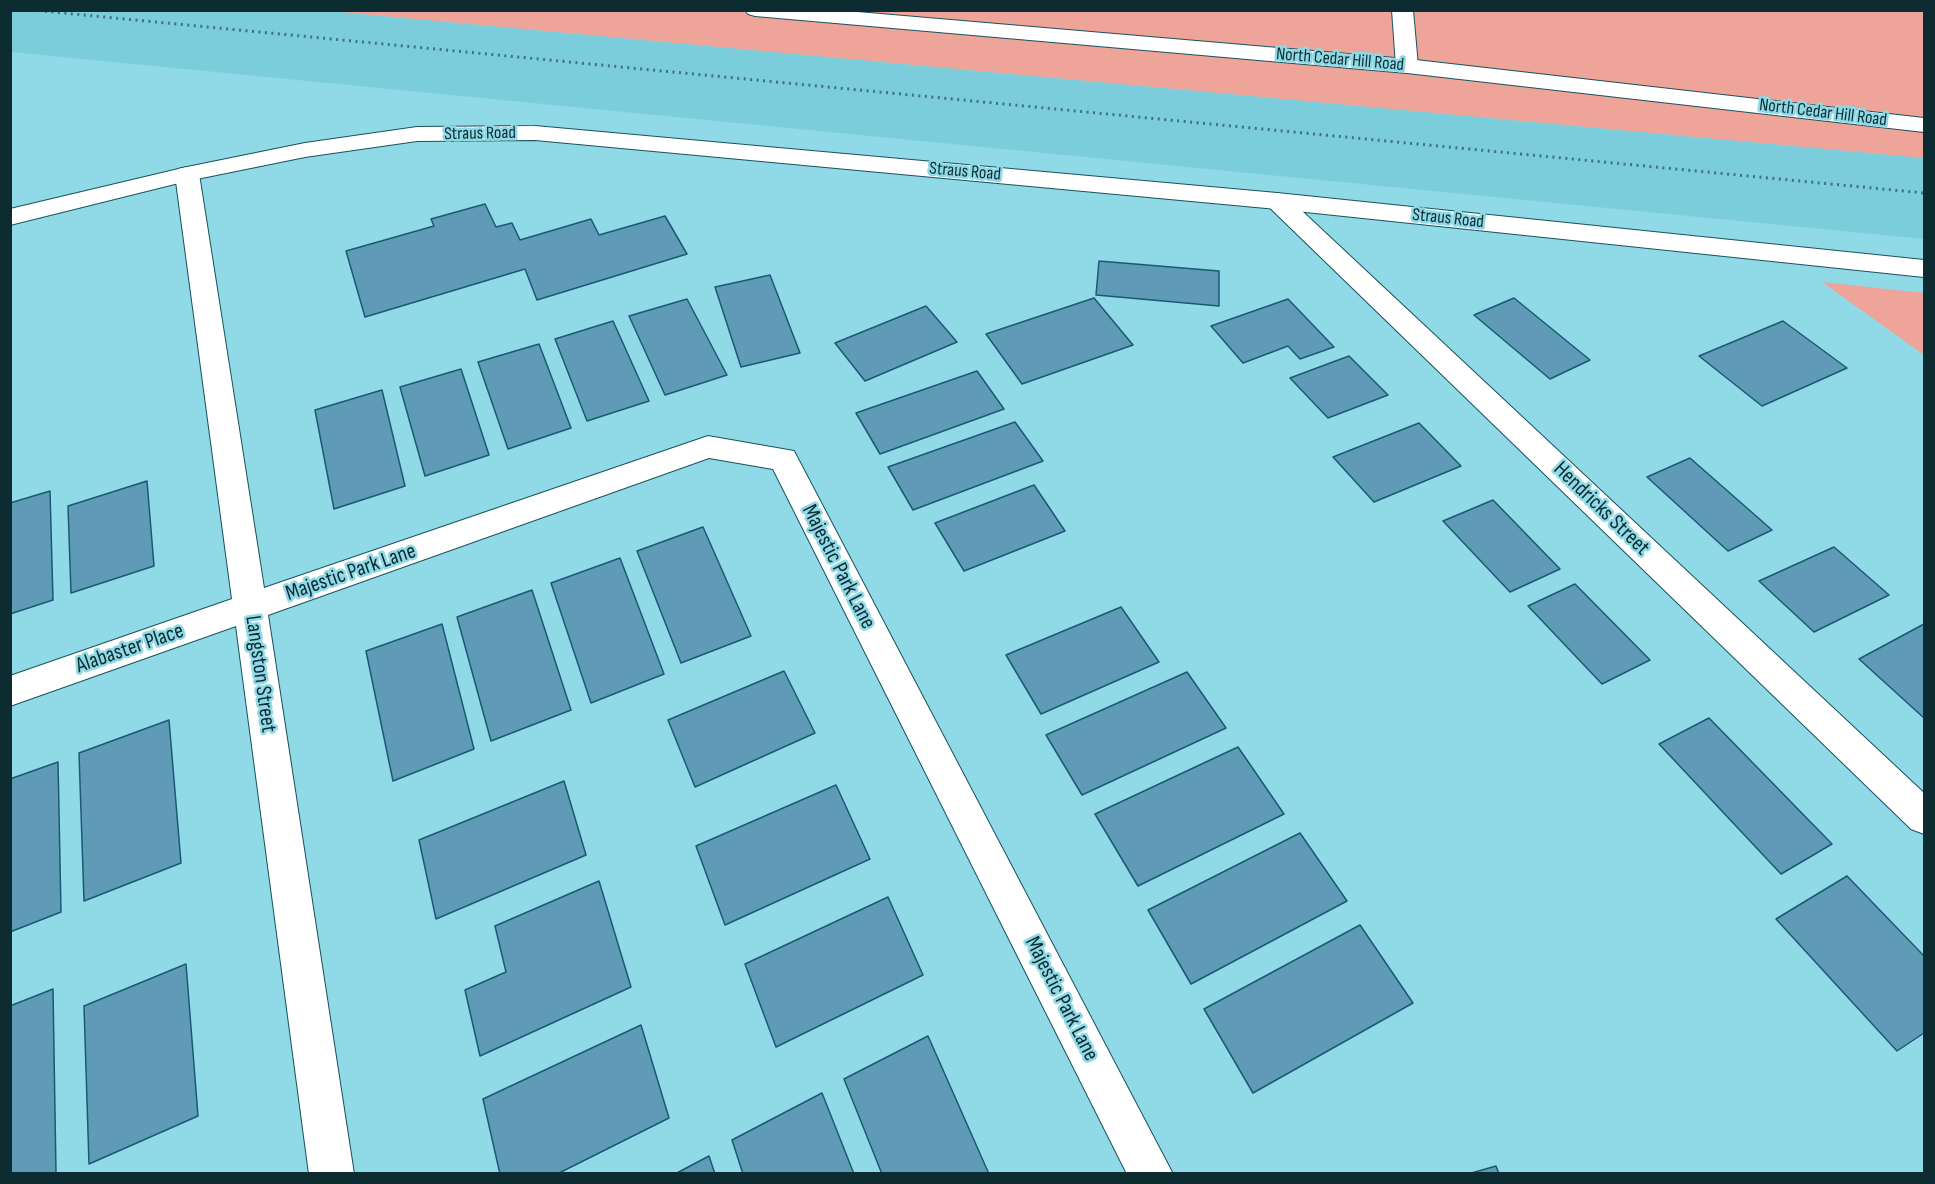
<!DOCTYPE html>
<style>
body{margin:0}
#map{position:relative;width:1935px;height:1184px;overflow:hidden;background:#90d9e6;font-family:"Sofia Sans Condensed",sans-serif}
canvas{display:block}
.frame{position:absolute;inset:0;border:12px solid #0d2c31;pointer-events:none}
</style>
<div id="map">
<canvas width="1935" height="1184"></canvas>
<div class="frame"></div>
</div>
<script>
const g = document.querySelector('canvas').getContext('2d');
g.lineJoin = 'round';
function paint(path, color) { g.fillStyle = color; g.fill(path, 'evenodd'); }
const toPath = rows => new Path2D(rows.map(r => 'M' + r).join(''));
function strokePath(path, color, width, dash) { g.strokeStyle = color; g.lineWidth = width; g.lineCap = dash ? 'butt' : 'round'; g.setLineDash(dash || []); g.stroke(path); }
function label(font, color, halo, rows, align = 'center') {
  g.font = font + ' "Sofia Sans Condensed",sans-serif'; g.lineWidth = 5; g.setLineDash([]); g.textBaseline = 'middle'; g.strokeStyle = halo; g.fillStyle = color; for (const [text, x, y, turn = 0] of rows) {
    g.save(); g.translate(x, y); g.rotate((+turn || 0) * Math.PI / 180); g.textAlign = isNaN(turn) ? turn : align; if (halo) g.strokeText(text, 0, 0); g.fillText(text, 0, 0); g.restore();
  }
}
paint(toPath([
 [10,11,329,11,1924,158,1924,239,11,52]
]), '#7bcddc');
paint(toPath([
 [329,11,1924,11,1924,158,1566,125],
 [1822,282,1924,293,1924,355]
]), '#eea498');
const building = toPath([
 [485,204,496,227,512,223,520,240,591,219,599,235,665,216,687,254,537,300,525,269,365,317,346,251,434,226,431,219,485,204],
 [1099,261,1219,271,1219,306,1096,295,1099,261],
 [770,275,800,353,741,367,715,287,770,275],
 [1094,298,1133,345,1022,384,986,334,1094,298],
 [1514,298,1590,360,1550,379,1474,315,1514,298],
 [687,299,727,375,665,395,629,316,687,299],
 [1288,299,1334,347,1300,359,1288,346,1243,363,1211,326,1288,299],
 [926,306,957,342,865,381,835,343,926,306],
 [613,321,649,401,587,421,555,339,613,321],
 [1783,321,1847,368,1762,406,1699,356,1783,321],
 [539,344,571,428,508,449,478,362,539,344],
 [1349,356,1388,395,1328,418,1290,378,1349,356],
 [461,369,489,455,425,476,400,387,461,369],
 [977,371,1004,409,880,454,856,413,977,371],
 [382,390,405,486,334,509,315,410,382,390],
 [1015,422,1043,461,913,510,888,467,1015,422],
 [1419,423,1461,466,1374,502,1333,457,1419,423],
 [1690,458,1772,530,1728,551,1647,477,1690,458],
 [147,481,154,566,71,593,68,506,147,481],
 [1034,485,1065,531,964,571,935,523,1034,485],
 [50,491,53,600,10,614,10,503,50,491],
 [1493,500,1560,569,1510,592,1443,521,1493,500],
 [703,527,751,636,681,663,637,551,703,527],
 [1834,547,1889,595,1814,632,1759,581,1834,547],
 [620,558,664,674,591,703,551,583,620,558],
 [1575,584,1650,660,1602,684,1528,606,1575,584],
 [532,590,571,710,491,741,457,617,532,590],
 [1121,607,1159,662,1041,714,1006,655,1121,607],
 [442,624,474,749,393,781,366,651,442,624],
 [1924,624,1924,718,1859,659,1924,624],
 [784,671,815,733,695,787,668,720,784,671],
 [1187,672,1226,728,1082,795,1046,735,1187,672],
 [1709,718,1832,844,1781,874,1659,744,1709,718],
 [169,720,181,863,84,901,79,753,169,720],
 [1238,747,1284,814,1138,886,1095,814,1238,747],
 [58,762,61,912,10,932,10,779,58,762],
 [564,781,586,855,436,919,419,840,564,781],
 [836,785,870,859,725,925,696,846,836,785],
 [1300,833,1347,901,1191,984,1148,910,1300,833],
 [1847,876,1924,956,1924,1033,1897,1051,1776,919,1847,876],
 [599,881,631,987,480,1056,465,990,506,972,495,926,599,881],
 [888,897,923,975,776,1047,745,964,888,897],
 [1360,925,1413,1003,1253,1093,1204,1009,1360,925],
 [186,964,198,1116,89,1164,84,1006,186,964],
 [53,989,56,1174,10,1174,10,1006,53,989],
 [641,1025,669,1118,557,1174,500,1174,483,1099,641,1025],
 [928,1036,989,1174,882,1174,844,1079,928,1036],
 [822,1093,854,1174,743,1174,732,1140,822,1093],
 [709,1156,715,1174,675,1174,709,1156],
 [1496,1166,1499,1174,1468,1174,1496,1166]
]);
paint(building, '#5f9bb7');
strokePath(building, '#1a5973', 1.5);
const street = toPath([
 [1392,10,1413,10,1418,66,1415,71,1407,73,1399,71,1396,66,1392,10],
 [187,167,196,169,199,174,264,588,708,436,794,451,1173,1174,1127,1174,773,469,709,458,268,615,354,1174,309,1174,236,626,10,706,10,676,232,599,175,174,178,169,187,167],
 [1277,193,1286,196,1924,793,1924,834,1911,829,1268,206,1265,201,1268,196,1277,193]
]);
const secondary = toPath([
 [745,10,834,10,1407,59,1924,118,1924,132,1407,73,755,16,748,14,745,10],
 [535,126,1277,193,1924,260,1924,277,1277,209,535,140,417,141,305,157,187,181,10,225,10,209,187,167,305,143,417,127,535,126]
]);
strokePath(street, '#19535c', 2);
strokePath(secondary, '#19535c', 2);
paint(street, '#fff');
paint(secondary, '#fff');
strokePath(toPath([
 [32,10,1924,193]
]), '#417179', 3, [2, 4.5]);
label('18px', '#0d2c31', '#90d9e6', [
 ["North Cedar Hill Road",1340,60,5],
 ["North Cedar Hill Road",1823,113,7],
 ["Straus Road",480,134,-1],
 ["Straus Road",965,172,5],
 ["Straus Road",1448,219,6]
]);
label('22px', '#0d2c31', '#90d9e6', [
 ["Hendricks Street",1601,509,44],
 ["Majestic Park Lane",838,567,63],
 ["Majestic Park Lane",351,573,-19],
 ["Alabaster Place",130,649,-19],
 ["Langston Street",260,674,82],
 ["Majestic Park Lane",1061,999,63]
]);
</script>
